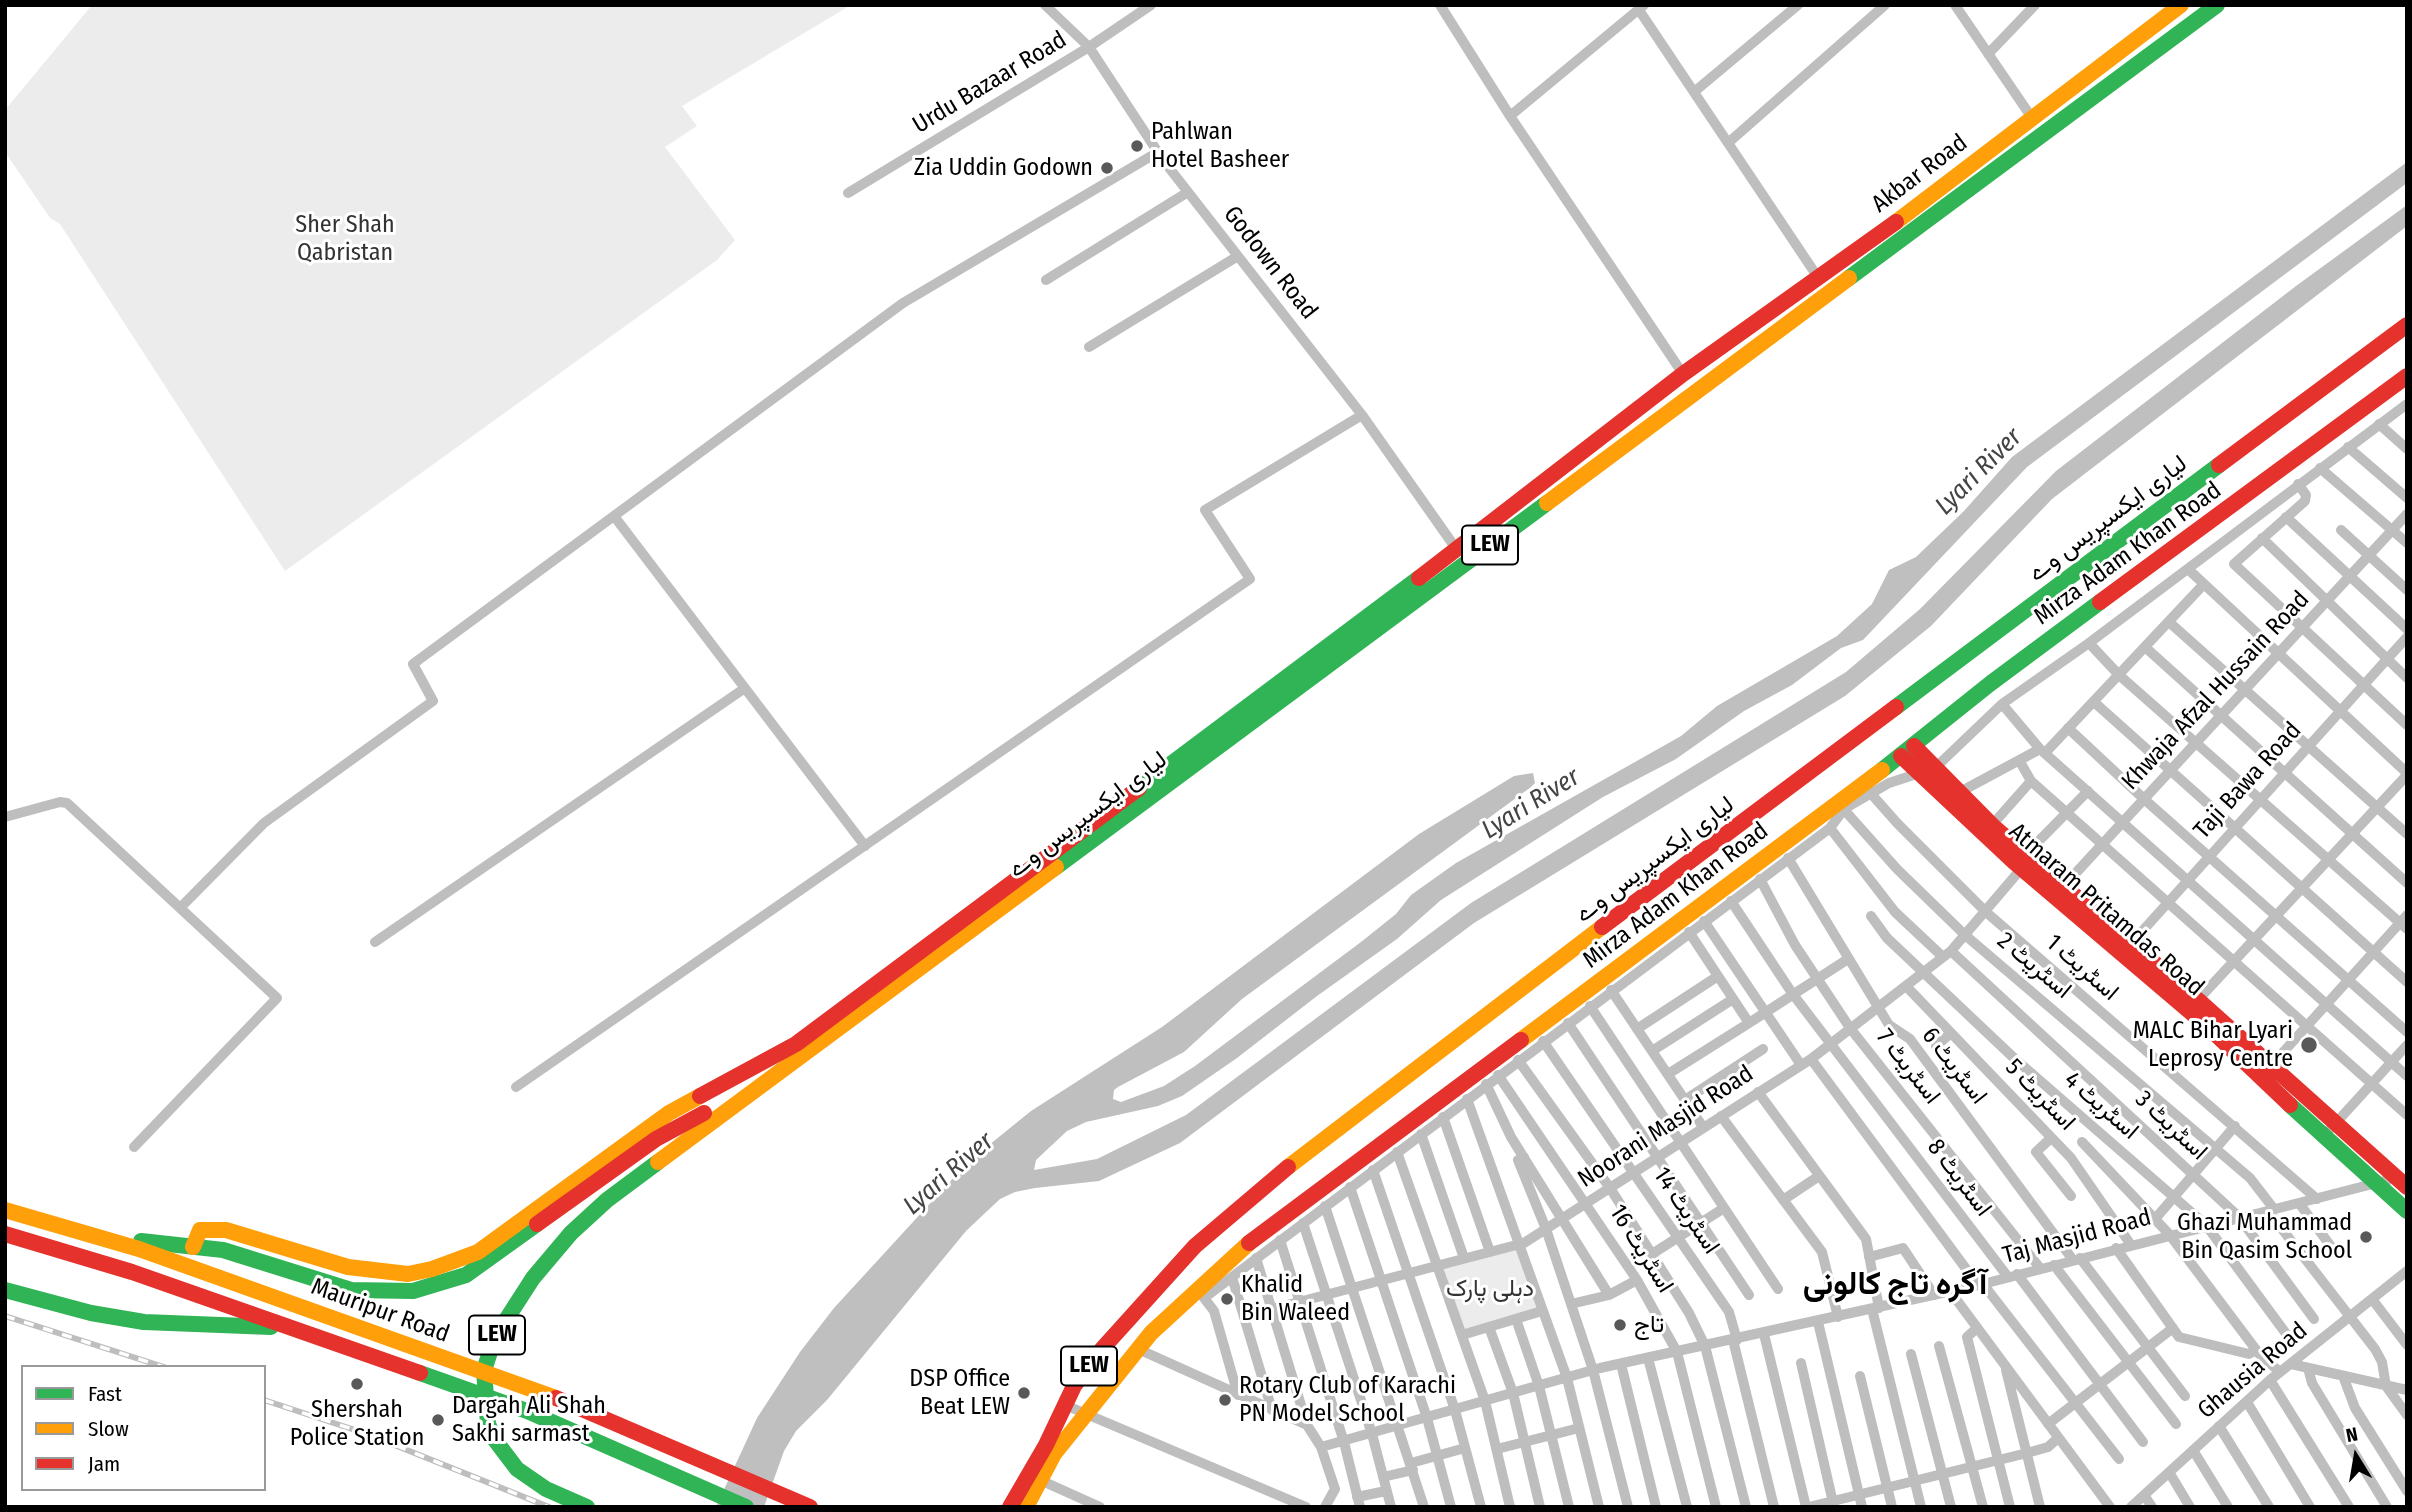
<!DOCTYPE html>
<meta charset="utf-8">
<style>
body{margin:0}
#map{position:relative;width:2412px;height:1512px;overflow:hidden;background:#fff;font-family:"Fira Sans Condensed",sans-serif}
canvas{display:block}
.frame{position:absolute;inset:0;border:7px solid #000;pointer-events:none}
.legend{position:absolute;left:21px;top:1365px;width:245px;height:126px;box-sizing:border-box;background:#fff;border:2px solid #999;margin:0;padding:9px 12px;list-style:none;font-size:21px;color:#000}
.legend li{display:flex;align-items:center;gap:14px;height:35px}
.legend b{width:35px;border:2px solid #999}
.north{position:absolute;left:2321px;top:1421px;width:70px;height:70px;-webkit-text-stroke:5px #fff;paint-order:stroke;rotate:349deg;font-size:19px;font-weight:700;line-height:28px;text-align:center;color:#000}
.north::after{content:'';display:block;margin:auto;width:24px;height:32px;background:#000;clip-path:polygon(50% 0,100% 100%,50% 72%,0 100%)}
</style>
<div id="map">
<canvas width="2412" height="1512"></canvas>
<div class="frame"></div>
<ul class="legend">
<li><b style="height:9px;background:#30b455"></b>Fast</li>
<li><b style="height:9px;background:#ff9f0a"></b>Slow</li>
<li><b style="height:9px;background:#e5322d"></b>Jam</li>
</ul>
<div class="north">N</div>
</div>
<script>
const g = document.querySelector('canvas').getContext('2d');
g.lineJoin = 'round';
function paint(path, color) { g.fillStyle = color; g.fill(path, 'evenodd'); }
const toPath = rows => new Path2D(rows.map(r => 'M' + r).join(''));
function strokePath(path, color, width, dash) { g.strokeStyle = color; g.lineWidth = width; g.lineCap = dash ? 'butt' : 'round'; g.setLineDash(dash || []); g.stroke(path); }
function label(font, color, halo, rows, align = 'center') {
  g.font = font + ' "Fira Sans Condensed",Vazirmatn,sans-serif'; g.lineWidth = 6; g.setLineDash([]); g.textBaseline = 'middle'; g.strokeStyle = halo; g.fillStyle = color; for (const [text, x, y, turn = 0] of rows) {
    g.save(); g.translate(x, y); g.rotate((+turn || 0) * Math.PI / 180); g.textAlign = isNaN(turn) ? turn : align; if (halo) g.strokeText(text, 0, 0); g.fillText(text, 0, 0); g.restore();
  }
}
paint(toPath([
 [92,5,851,5,682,106,697,126,665,147,735,240,717,260,285,571,60,224,50,218,5,152,5,110],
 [1517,1245,1541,1312,1462,1335,1437,1265]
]), '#ececec');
paint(toPath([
 [2407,162,2407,183,2027,467,1863,640,1841,648,1792,685,1744,711,1676,759,1603,797,1441,900,1397,939,1317,996,1237,1058,1182,1096,1158,1106,1086,1122,1067,1131,1036,1160,1034,1170,1097,1159,1186,1115,1471,903,1846,672,1920,609,2056,471,2296,286,2407,205,2407,226,2052,499,1931,626,1845,696,1474,923,1180,1143,1099,1181,1035,1188,1015,1192,1000,1199,966,1231,827,1400,796,1431,784,1451,764,1507,716,1507,757,1418,800,1352,834,1308,968,1162,1031,1111,1162,1027,1419,834,1514,776,1533,773,1535,783,1531,787,1242,999,1184,1052,1118,1087,1114,1090,1113,1099,1121,1102,1164,1086,1195,1066,1361,942,1396,914,1411,895,1456,863,1681,736,1717,706,1837,636,1872,604,1889,570,1916,557,1964,511,2012,457]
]), '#bfbfbf');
strokePath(toPath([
 [1045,5,1089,47,1163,160,1362,415,1457,550],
 [1440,5,1510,116,1683,374],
 [1955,5,2032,118],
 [1639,10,1817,276],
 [1988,54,2035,5],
 [1694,92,1798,5],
 [1510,116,1644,5],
 [1728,143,1885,5],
 [848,193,1089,47,1151,5],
 [1046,280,1188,192],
 [1089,347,1238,256],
 [2379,424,2407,449],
 [2348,447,2407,498],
 [2320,468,2407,543],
 [2298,484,2306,495,2305,501,2234,564,2407,725],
 [614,516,865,846],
 [2286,517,2407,629],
 [2341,530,2407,590],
 [2262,538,2407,678],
 [2189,570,2407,773],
 [2169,622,2407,834],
 [2089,643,2119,675,2407,929],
 [2145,647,2407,883],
 [2094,702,2407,982],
 [2002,704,2040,749,2407,1076],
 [2068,728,2144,799,2407,1032],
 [2045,753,2203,585],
 [2019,760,2031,781,2407,1115],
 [1867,789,1897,823,1986,912,2317,1199],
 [1958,793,2040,749],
 [1839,804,1897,869,1965,935,2250,1178,2274,1209],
 [5,817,60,802,67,803,277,998,134,1147],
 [1992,825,2031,781],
 [1830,828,1895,912,1943,957],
 [2026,854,2088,791],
 [1788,858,1889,1025,1910,1039,2073,1260],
 [1760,879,1795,945,1850,1028,2040,1268],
 [2061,889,2407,514],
 [1731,901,1792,993,2008,1277],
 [180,908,264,823,433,701,413,664,903,303,1158,152],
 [1871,916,1887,938,2015,1059,2206,1225,2290,1339],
 [1704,921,1801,1065],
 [375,942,745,688],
 [2128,947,2407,637],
 [1951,951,2239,1217,2314,1319],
 [1906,986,2071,1158,2131,1245],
 [1611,990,1703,1127],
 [2195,1003,2407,775],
 [1590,1006,1778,1289],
 [1568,1023,1749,1295],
 [1749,1023,1848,959],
 [1637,1029,1718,976],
 [1543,1041,1729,1312,1737,1340],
 [1936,1046,1951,1033],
 [1652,1051,1733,999],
 [1811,1059,1978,1285],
 [1518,1060,1610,1188,1689,1313,1705,1346,1746,1507],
 [2268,1069,2407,915],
 [1668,1074,1749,1023,1689,932],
 [1498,1075,1637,1280,1677,1352,1716,1507],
 [1486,1084,1511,1137,1609,1295],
 [516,1087,1250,579,1205,510,1362,415],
 [1758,1092,1866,1239,1879,1308],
 [1467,1099,1567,1378,1599,1507],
 [1685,1100,1763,1049],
 [1721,1116,1822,1252,1838,1317],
 [1443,1117,1490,1252],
 [1421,1134,1464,1258],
 [2323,1137,2407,1045],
 [2051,1138,2036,1152,2071,1196],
 [2082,1142,2169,1234,2260,1355,2280,1372],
 [1397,1152,1485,1401,1510,1507],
 [1524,1157,1518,1160,1546,1229,1593,1370,1628,1507],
 [1373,1170,1455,1410,1481,1507],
 [1350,1187,1427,1418,1451,1507],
 [1783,1200,1819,1176],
 [2299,1203,2335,1252],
 [1325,1206,1424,1507],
 [2268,1211,2375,1349,2382,1362,2386,1386,2407,1415],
 [2155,1219,2235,1126],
 [1303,1223,1372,1434,1391,1507],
 [1280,1240,1344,1442,1360,1507],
 [2116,1248,2179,1337,2249,1354,2256,1350],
 [1652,1254,1724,1208],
 [1869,1257,1903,1248,1934,1295],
 [1256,1258,1307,1425],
 [2080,1258,2185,1396],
 [2054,1265,2176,1424],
 [2017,1274,2143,1442],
 [1232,1277,1272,1410],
 [1983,1284,2119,1459],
 [1950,1291,2110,1507],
 [1201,1294,1214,1311,1238,1395],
 [1204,1298,1830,828,1844,809,1889,783,1935,768,2002,704,2089,643,2407,404],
 [2372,1299,2407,1345],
 [1571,1304,1609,1295,1637,1280],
 [1272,1309,1524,1243,1811,1059,1951,951,2021,869],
 [1872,1309,1921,1507],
 [1516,1319,1539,1386,1569,1507],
 [1818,1322,1862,1507],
 [1489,1327,1513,1393,1540,1507],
 [1977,1328,1967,1337,2010,1507],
 [1764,1334,1806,1507],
 [1462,1335,1542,1311],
 [1733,1340,1774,1507],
 [1939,1346,1983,1507],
 [1138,1349,1307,1425,1321,1447,1335,1489,1325,1507],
 [1911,1354,1951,1507],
 [1648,1358,1687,1507],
 [1801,1363,1834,1507],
 [1621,1364,1656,1507],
 [2291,1364,2407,1390],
 [2308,1368,2312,1383,2387,1507],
 [2006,1370,2040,1507],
 [1860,1376,1892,1507],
 [2343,1376,2355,1408,2407,1491],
 [2270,1380,2349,1507],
 [2247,1402,2310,1507],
 [1065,1405,1306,1507],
 [2048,1424,2173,1328],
 [2219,1426,2269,1507],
 [1321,1447,1600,1368,1983,1284,2396,1178],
 [1497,1449,1579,1428],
 [2193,1450,2228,1507],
 [1411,1463,1465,1448],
 [2169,1472,2190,1507],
 [1383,1477,1413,1470],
 [1040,1480,1100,1507],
 [2144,1495,2152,1507],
 [1357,1497,1386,1491],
 [1809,1507,2027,1453,2048,1447,2058,1438],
 [2131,1507,2270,1380,2407,1271]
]), '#bebebe', 10);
strokePath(toPath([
 [1849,278,2217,5],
 [1896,707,2219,465],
 [1882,770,1991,683,2100,602],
 [1139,788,1419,578],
 [1056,867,1547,503],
 [2290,1105,2407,1211],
 [141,1241,223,1250,351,1290,413,1291,466,1275,537,1224],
 [5,1290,91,1313,144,1322,271,1327],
 [420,1373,527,1411,746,1507],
 [587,1507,546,1489,517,1469,495,1440,488,1424,484,1370,495,1337,533,1278,571,1233,607,1200,658,1162]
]), '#30b455', 16);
strokePath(toPath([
 [1896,222,2181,5],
 [1547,503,1849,278],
 [1521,1040,1882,770],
 [658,1162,1056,867],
 [1288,1167,1602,927],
 [5,1210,139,1249,556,1398],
 [193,1247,200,1230,226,1230,348,1267,408,1274,432,1269,478,1252,669,1113,700,1096],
 [1026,1507,1054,1454,1151,1333,1249,1243]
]), '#ff9f0a', 16);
strokePath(toPath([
 [2219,465,2407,325],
 [1419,578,1683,374,1896,222],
 [2100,602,2407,376],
 [1914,746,1994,827,2198,1000,2407,1187],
 [1901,756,2014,862,2208,1027,2290,1105],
 [1602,927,1896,707],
 [700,1096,796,1044,1139,788],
 [537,1224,656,1139,704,1113],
 [5,1234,132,1272,420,1373],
 [1249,1243,1521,1040],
 [556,1398,810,1507],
 [1010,1507,1046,1445,1074,1386,1102,1349,1195,1246,1288,1167]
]), '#e5322d', 16);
const rail = toPath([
 [5,1316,164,1367],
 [264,1400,367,1434,549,1507]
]);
strokePath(rail, '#bebebe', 6);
strokePath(rail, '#fff', 3.5, [10]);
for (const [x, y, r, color] of [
 [1137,146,7,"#595959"],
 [1107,168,7,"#595959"],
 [2309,1045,9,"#595959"],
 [2366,1237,7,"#595959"],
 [1227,1299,7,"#595959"],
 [1620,1325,7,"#595959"],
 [357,1384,7,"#595959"],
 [1024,1393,7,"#595959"],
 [1225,1400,7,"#595959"],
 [438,1420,7,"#595959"]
]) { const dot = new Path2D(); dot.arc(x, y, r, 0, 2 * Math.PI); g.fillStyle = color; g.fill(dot); strokePath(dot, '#fff', 2.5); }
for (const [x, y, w] of [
 [1490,545,56],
 [497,1335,56],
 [1089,1366,56]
]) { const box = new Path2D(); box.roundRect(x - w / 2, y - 19.5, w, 39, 5); g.fillStyle = '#fff'; g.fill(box); strokePath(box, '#000', 2); }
label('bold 23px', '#000', null, [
 ["LEW",1490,545],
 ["LEW",497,1335],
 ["LEW",1089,1366]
]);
label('24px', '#000', '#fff', [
 ["Urdu Bazaar Road",990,83,-31],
 ["Akbar Road",1920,174,-37],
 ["Godown Road",1270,263,52],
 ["لیاری ایکسپریس وے",2108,519,-37],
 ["Mirza Adam Khan Road",2128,554,-36],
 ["Khwaja Afzal Hussain Road",2216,691,-47],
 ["Taji Bawa Road",2248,781,-48],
 ["لیاری ایکسپریس وے",1088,815,-37],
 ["لیاری ایکسپریس وے",1655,860,-37],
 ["Mirza Adam Khan Road",1676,896,-37],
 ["Atmaram Pritamdas Road",2106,910,41],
 ["اسٹریٹ 2",2034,966,40],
 ["اسٹریٹ 1",2082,968,41],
 ["اسٹریٹ 6",1954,1066,52],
 ["اسٹریٹ 7",1908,1067,52],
 ["اسٹریٹ 5",2040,1095,46],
 ["اسٹریٹ 4",2101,1106,41],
 ["اسٹریٹ 3",2171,1126,43],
 ["Noorani Masjid Road",1666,1127,-33],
 ["اسٹریٹ 8",1959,1178,53],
 ["اسٹریٹ 14",1686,1211,56],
 ["Taj Masjid Road",2077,1237,-15],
 ["اسٹریٹ 16",1641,1249,58],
 ["Mauripur Road",380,1311,20],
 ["Ghausia Road",2253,1371,-40]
]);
label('24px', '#000', '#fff', [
 ["Pahlwan",1151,132],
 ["Hotel Basheer",1151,160],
 ["Zia Uddin Godown",1093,168,"right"],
 ["MALC Bihar Lyari",2293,1031,"right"],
 ["Leprosy Centre",2293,1059,"right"],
 ["Ghazi Muhammad",2352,1223,"right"],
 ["Bin Qasim School",2352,1251,"right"],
 ["Khalid",1241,1285],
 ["Bin Waleed",1241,1313],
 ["تاج",1634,1325],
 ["DSP Office",1010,1379,"right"],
 ["Beat LEW",1010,1407,"right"],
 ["Rotary Club of Karachi",1239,1386],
 ["PN Model School",1239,1414],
 ["Dargah Ali Shah",452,1406],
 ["Sakhi sarmast",452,1434],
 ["Shershah",357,1410,"center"],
 ["Police Station",357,1438,"center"]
], 'left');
label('24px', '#333', '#fff', [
 ["Sher Shah",345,225],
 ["Qabristan",345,253],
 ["دہلی پارک",1490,1289]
]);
label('italic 26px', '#444', '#fff', [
 ["Lyari River",1979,472,-45],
 ["Lyari River",1531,804,-32],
 ["Lyari River",949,1174,-41]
]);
label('bold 32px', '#000', '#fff', [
 ["آگرہ تاج کالونی",1895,1285]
]);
</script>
